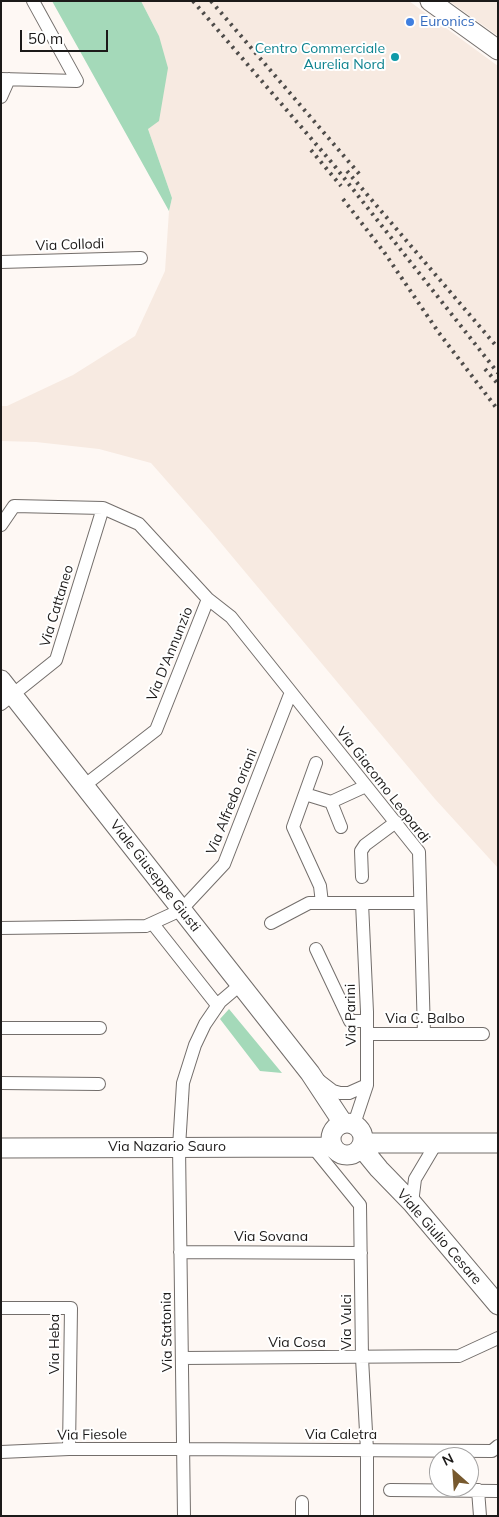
<!DOCTYPE html>
<style>
body{margin:0}
#map{position:relative;width:499px;height:1517px;overflow:hidden;background:#fef8f4;font-family:Mulish,sans-serif}
canvas{display:block}
.frame{position:absolute;inset:0;border:2px solid #1c1a19;pointer-events:none}
.north{position:absolute;left:429px;top:1447px;width:50px;height:50px;box-sizing:border-box;background:#fff;border:1px solid #a4a3a3;border-radius:50%;rotate:334deg;font-size:14px;font-weight:700;line-height:20px;text-align:center;color:#1c1a19}
.north::after{content:'';display:block;margin:auto;width:18px;height:22px;background:#77592e;clip-path:polygon(50% 0,100% 100%,50% 72%,0 100%)}
.scale{position:absolute;left:20px;top:30px;width:88px;height:22px;box-sizing:border-box;border:2px solid #1c1a19;border-top:0;padding-left:6px;font-size:15px;line-height:18px;white-space:nowrap;color:#1c1a19;-webkit-text-stroke:4px #fff;paint-order:stroke}
</style>
<div id="map">
<canvas width="499" height="1517"></canvas>
<div class="frame"></div>
<div class="north">N</div>
<div class="scale">50 m</div>
</div>
<script>
const g = document.querySelector('canvas').getContext('2d');
g.lineJoin = 'round';
function paint(path, color) { g.fillStyle = color; g.fill(path, 'evenodd'); }
const toPath = rows => new Path2D(rows.map(r => 'M' + r).join(''));
function strokePath(path, color, width, dash) { g.strokeStyle = color; g.lineWidth = width; g.lineCap = dash ? 'butt' : 'round'; g.setLineDash(dash || []); g.stroke(path); }
function label(font, color, halo, rows, align = 'center') {
  g.font = font + ' Mulish,sans-serif'; g.lineWidth = 4; g.setLineDash([]); g.textBaseline = 'middle'; g.strokeStyle = halo; g.fillStyle = color; for (const [text, x, y, turn = 0] of rows) {
    g.save(); g.translate(x, y); g.rotate((+turn || 0) * Math.PI / 180); g.textAlign = isNaN(turn) ? turn : align; if (halo) g.strokeText(text, 0, 0); g.fillText(text, 0, 0); g.restore();
  }
}
paint(toPath([
 [141,1,409,1,498,66,498,868,435,799,210,530,151,463,99,449,36,442,1,441,1,406,7,406,73,375,135,336,165,271,169,211,172,198,148,129,159,36],
 [449,1,498,1,498,36]
]), '#f7eae1');
paint(toPath([
 [52,1,141,1,159,36,168,68,159,121,148,129,172,198,169,211],
 [229,1009,282,1073,260,1071,220,1019]
]), '#a4d9b9');
const street = toPath([
 [1,79,77,81,33,1],
 [1,97,9,79],
 [1,262,141,258],
 [1,525,14,506,103,508,139,524,208,599,156,730,85,785],
 [208,599,231,617,419,852,424,1034],
 [1,704,56,660,103,508],
 [316,763,293,827,320,886,322,903],
 [305,794,331,802],
 [341,827,331,802,366,786],
 [362,877,361,851,365,845,396,822],
 [271,923,309,903,420,903],
 [153,924,217,1005],
 [1,928,146,926,181,910,224,864,291,692],
 [316,949,350,1021,367,1021],
 [1,1028,100,1028],
 [367,1034,483,1034],
 [320,1081,333,1091,340,1093,349,1093,367,1085],
 [1,1083,99,1084],
 [354,1124,367,1085,367,1012,362,903],
 [312,1146,360,1205,362,1358,367,1450,367,1516],
 [412,1203,415,1179,437,1142],
 [180,1252,361,1253],
 [1,1308,71,1308,69,1449],
 [182,1358,459,1356,498,1338],
 [1,1452,69,1449,183,1449,492,1451,498,1446],
 [390,1490,498,1491],
 [478,1490,480,1516],
 [302,1502,302,1516],
 [184,1516,179,1147,183,1083,195,1045,205,1024,220,1002,240,985]
]);
const secondary = toPath([
 [430,1,498,50],
 [1,680,310,1073,343,1123],
 '331 1139a16 16 0 1 1 32 0a16 16 0 1 1-32 0Z',
 [363,1143,498,1143],
 [361,1147,379,1169,412,1203,498,1305],
 [1,1148,333,1147]
]);
strokePath(street, '#736e6b', 14);
strokePath(secondary, '#736e6b', 21);
strokePath(street, '#fff', 12);
strokePath(secondary, '#fff', 19);
strokePath(toPath([
 [193,1,333,164,498,373],
 [211,1,361,176],
 [311,150,341,186],
 [347,171,498,348],
 [343,199,384,252,439,333,498,410],
 [485,369,498,384]
]), '#4e4c4a', 4, [2.5, 5]);
for (const [x, y, r, color] of [
 [410,22,5,"#3f7fe0"],
 [395,57,5,"#0f9aa8"]
]) { const dot = new Path2D(); dot.arc(x, y, r, 0, 2 * Math.PI); g.fillStyle = color; g.fill(dot); strokePath(dot, '#fff', 2); }
label('14px', '#366cbe', '#fff', [
 ["Euronics",420,22]
], 'left');
label('14px', '#0d838f', '#fff', [
 ["Centro Commerciale",385,49],
 ["Aurelia Nord",385,65]
], 'right');
label('14px', '#1c1a19', '#fff', [
 ["Via Collodi",70,245,-2],
 ["Via Cattaneo",57,606,-73],
 ["Via D'Annunzio",170,654,-68],
 ["Via Giacomo Leopardi",383,785,52],
 ["Via Alfredo oriani",232,802,-68],
 ["Viale Giuseppe Giusti",155,876,52],
 ["Via Parini",351,1015,-91],
 ["Via C. Balbo",425,1019],
 ["Via Nazario Sauro",167,1147],
 ["Via Sovana",271,1237],
 ["Viale Giulio Cesare",439,1237,49],
 ["Via Vulci",347,1322,-90],
 ["Via Statonia",167,1332,-91],
 ["Via Cosa",297,1343],
 ["Via Heba",55,1344,-90],
 ["Via Fiesole",92,1435,-1],
 ["Via Caletra",341,1435]
]);
</script>
